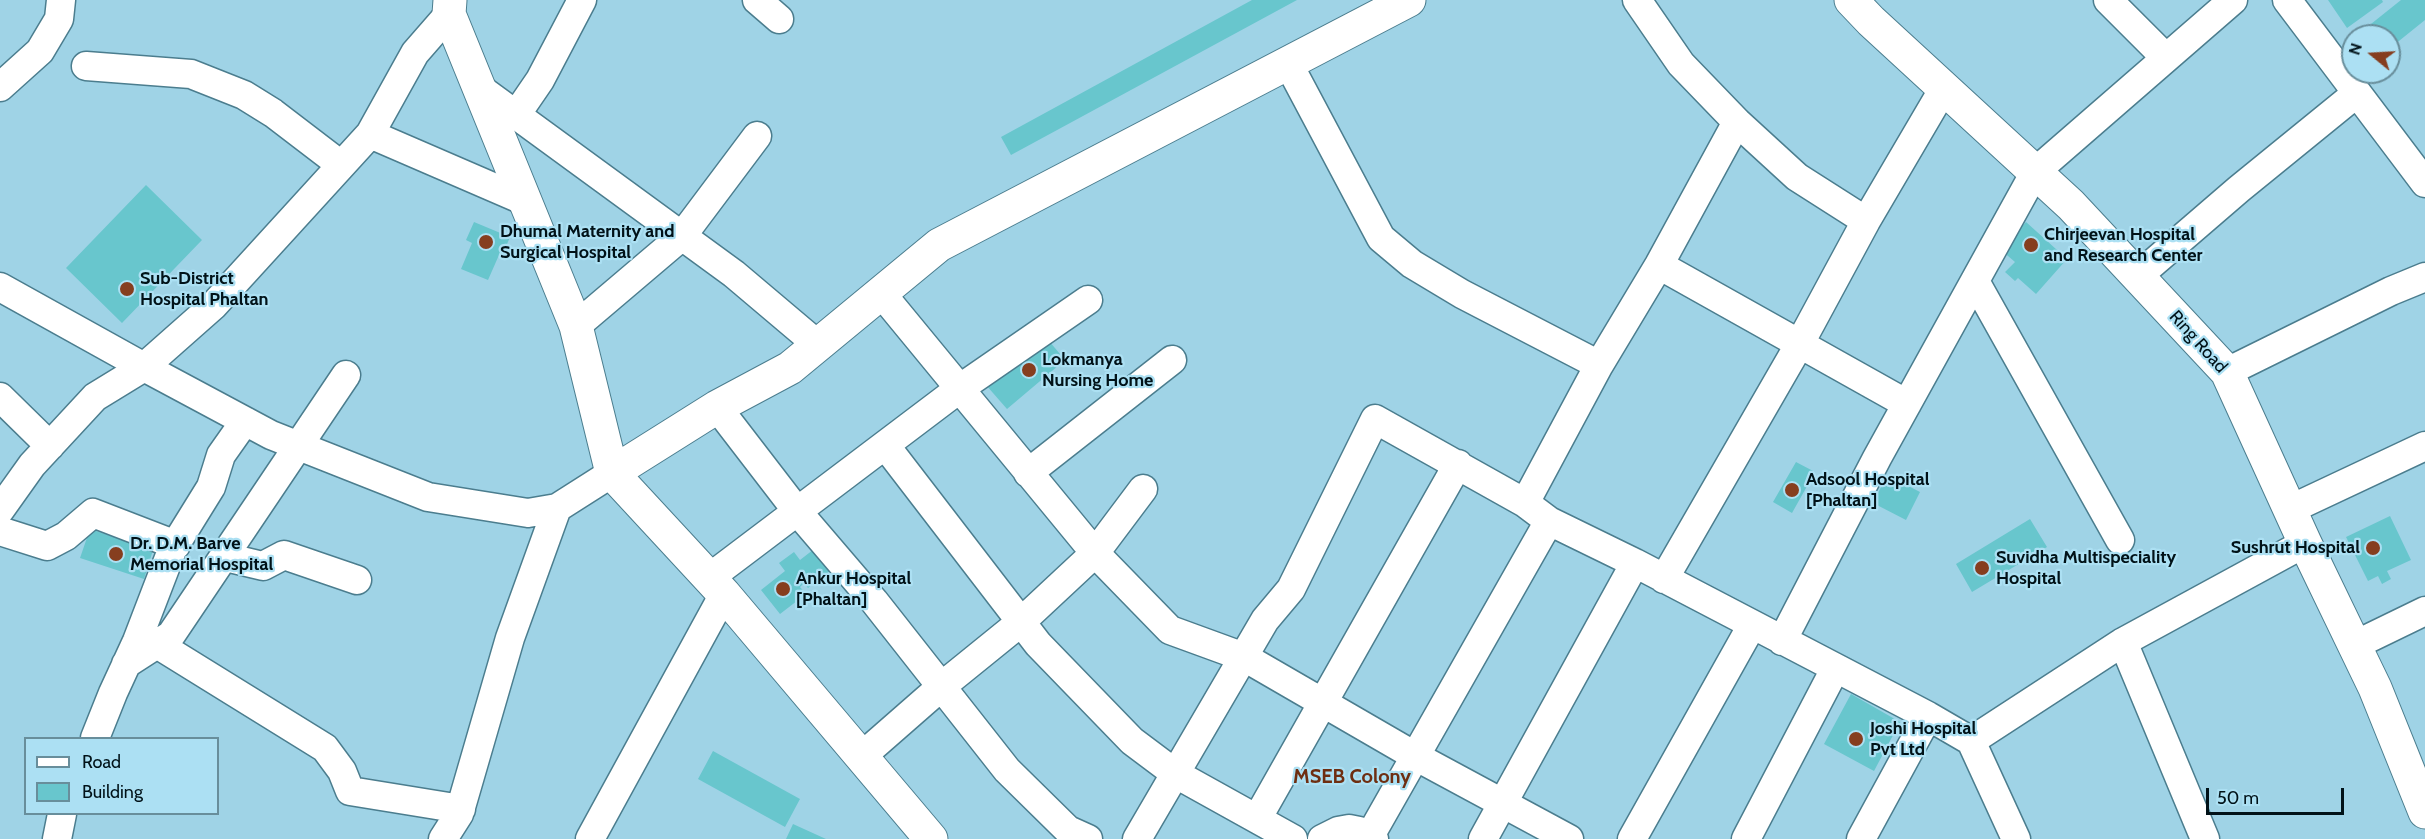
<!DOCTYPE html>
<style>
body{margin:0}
#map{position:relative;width:2425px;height:839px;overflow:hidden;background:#9fd3e6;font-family:Cabin,sans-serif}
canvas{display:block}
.legend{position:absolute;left:24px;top:737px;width:195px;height:78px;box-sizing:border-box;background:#ace0f3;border:2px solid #688e9b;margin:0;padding:8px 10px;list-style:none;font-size:18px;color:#011218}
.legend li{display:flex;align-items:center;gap:12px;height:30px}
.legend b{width:30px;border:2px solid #688e9b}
.north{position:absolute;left:2341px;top:24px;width:60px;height:60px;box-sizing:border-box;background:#ace0f3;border:2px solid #688e9b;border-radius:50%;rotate:288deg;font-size:16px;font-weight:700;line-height:24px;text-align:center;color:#011218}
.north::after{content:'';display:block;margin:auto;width:21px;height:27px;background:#863e1f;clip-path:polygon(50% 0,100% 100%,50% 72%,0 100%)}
.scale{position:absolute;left:2206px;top:788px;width:138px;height:27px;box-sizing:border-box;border:3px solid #011218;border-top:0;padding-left:8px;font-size:18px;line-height:21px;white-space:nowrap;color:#011218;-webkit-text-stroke:4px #ace0f3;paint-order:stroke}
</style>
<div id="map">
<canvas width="2425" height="839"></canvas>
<ul class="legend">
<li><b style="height:8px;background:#fff"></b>Road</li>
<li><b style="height:16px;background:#68c6cd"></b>Building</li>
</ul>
<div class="north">N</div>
<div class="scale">50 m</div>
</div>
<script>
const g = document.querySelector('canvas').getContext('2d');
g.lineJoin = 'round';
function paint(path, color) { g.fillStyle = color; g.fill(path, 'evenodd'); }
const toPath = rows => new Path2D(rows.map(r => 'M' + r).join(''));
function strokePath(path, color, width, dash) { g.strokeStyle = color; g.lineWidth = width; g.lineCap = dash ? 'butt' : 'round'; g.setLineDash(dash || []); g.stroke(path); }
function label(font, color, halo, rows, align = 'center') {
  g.font = font + ' Cabin,sans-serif'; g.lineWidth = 4.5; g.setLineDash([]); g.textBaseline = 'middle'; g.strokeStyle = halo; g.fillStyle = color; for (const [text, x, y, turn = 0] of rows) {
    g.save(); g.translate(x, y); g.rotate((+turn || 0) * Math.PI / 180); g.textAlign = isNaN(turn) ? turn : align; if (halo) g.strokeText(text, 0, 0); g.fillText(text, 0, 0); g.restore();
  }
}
paint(toPath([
 [1252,0,1297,0,1011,155,1001,137],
 [2328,0,2382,0,2383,2,2347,28],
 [2401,0,2425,0,2425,20,2389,49,2389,36,2356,36],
 [146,185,202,240,122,323,66,268],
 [474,222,510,237,502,256,499,255,488,280,461,269,472,243,466,240],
 [2026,222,2067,259,2036,294,2018,278,2015,281,2005,272,2015,262,2001,250],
 [1044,335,1065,360,1007,409,986,385],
 [1796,462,1815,472,1792,513,1773,502],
 [1887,475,1920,492,1906,520,1873,503],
 [2390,516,2411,560,2387,571,2391,579,2382,584,2378,576,2368,581,2346,537],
 [2030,519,2047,547,1972,592,1956,564],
 [90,529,153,550,144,579,80,558],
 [818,546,835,567,808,588,804,583,800,587,806,594,780,614,761,590,785,571,779,563,794,552,800,560],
 [1851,694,1900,722,1874,771,1824,744],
 [713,751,800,799,785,827,698,779],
 [793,824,826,839,786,839]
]), '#68c6cd');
const minor = toPath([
 [757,0,779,19],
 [1637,0,1681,64,1737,122,1797,177,1866,221],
 [2108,0,2166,58],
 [2287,0,2425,183],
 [1288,63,1381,238,1412,264,1462,294,1599,365],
 [86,66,191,74,244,95,273,113,341,165],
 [0,87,40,51,59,19,61,0],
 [478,87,734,274,818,345],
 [516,115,540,80,582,0],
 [370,134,525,201],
 [1659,265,1907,404],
 [2138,276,2239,189,2357,93],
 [1975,281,2120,540],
 [0,287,144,367,213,306,370,134,415,53,449,14],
 [881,293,1095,553,1170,630,1244,657,1415,756,1569,839],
 [576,326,682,236,757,136],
 [2227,372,2391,291,2425,277],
 [0,397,50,446],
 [717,407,797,511,874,601,1007,770,1068,830,1088,839],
 [885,445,1038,644,1132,741,1176,774,1293,839],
 [1028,473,1172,360],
 [1525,503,1599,365,1659,265,1737,122],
 [2291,509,2425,446],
 [0,510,32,465,95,397,144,367,271,435,428,497,528,513,557,508,612,473],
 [0,531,47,546,66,536,93,513,176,545],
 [225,557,263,566,284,555,357,580],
 [709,578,959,389,1088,300],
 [1664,579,1799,345,1866,221,1944,88],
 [1782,641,1877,458,2035,172,2233,0],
 [2123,642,2205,839],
 [157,644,325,748,342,771,350,791,461,809],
 [2355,645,2425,611],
 [126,664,171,635,346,375],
 [95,738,113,693,137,641,172,550,211,487,221,455,245,421],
 [1971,741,2016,839],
 [862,756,942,686,1021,622,1095,553,1143,489],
 [1257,819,1458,464],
 [1370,836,1549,521],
 [57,839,62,814],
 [443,839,459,814,510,638,557,508],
 [590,839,724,594],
 [1137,839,1265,620,1291,589,1375,419,1525,503,1549,521,1635,563,1928,716,1971,741,2123,642,2305,543],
 [1322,839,1338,831,1349,829,1359,831,1374,839],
 [1483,839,1635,563],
 [1632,839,1752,625],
 [1746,839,1835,669],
 [1861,839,1928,716]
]);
const major = toPath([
 [450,0,449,14,576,326,612,473,724,594,931,839],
 [1851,0,1871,21,2071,205,2227,372,2305,543,2375,688,2425,812],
 [612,473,717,407,790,368,939,245,1409,0]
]);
strokePath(minor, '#4b7d8e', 31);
strokePath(major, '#4b7d8e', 35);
strokePath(minor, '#fff', 28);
strokePath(major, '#fff', 33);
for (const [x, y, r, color] of [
 [486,242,8,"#863e1f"],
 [2031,245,8,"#863e1f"],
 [127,289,8,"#863e1f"],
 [1029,370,8,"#863e1f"],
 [1792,490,8,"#863e1f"],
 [2373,548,8,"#863e1f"],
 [116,554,8,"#863e1f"],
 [1982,568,8,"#863e1f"],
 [783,589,8,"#863e1f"],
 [1856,739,8,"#863e1f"]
]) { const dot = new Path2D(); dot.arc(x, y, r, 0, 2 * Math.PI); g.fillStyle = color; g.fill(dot); strokePath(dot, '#ace0f3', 2); }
label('bold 18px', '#011218', '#ace0f3', [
 ["Dhumal Maternity and",500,232],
 ["Surgical Hospital",500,253],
 ["Chirjeevan Hospital",2044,235],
 ["and Research Center",2044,256],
 ["Sub-District",140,279],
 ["Hospital Phaltan",140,300],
 ["Lokmanya",1042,360],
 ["Nursing Home",1042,381],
 ["Adsool Hospital",1806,480],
 ["[Phaltan]",1806,501],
 ["Dr. D.M. Barve",130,544],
 ["Memorial Hospital",130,565],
 ["Sushrut Hospital",2360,548,"right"],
 ["Suvidha Multispeciality",1996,558],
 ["Hospital",1996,579],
 ["Ankur Hospital",796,579],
 ["[Phaltan]",796,600],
 ["Joshi Hospital",1870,729],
 ["Pvt Ltd",1870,750]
], 'left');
label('18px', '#011218', '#ace0f3', [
 ["Ring Road",2198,342,48]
]);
label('bold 20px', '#6e2e11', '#ace0f3', [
 ["MSEB Colony",1352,777]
]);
</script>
